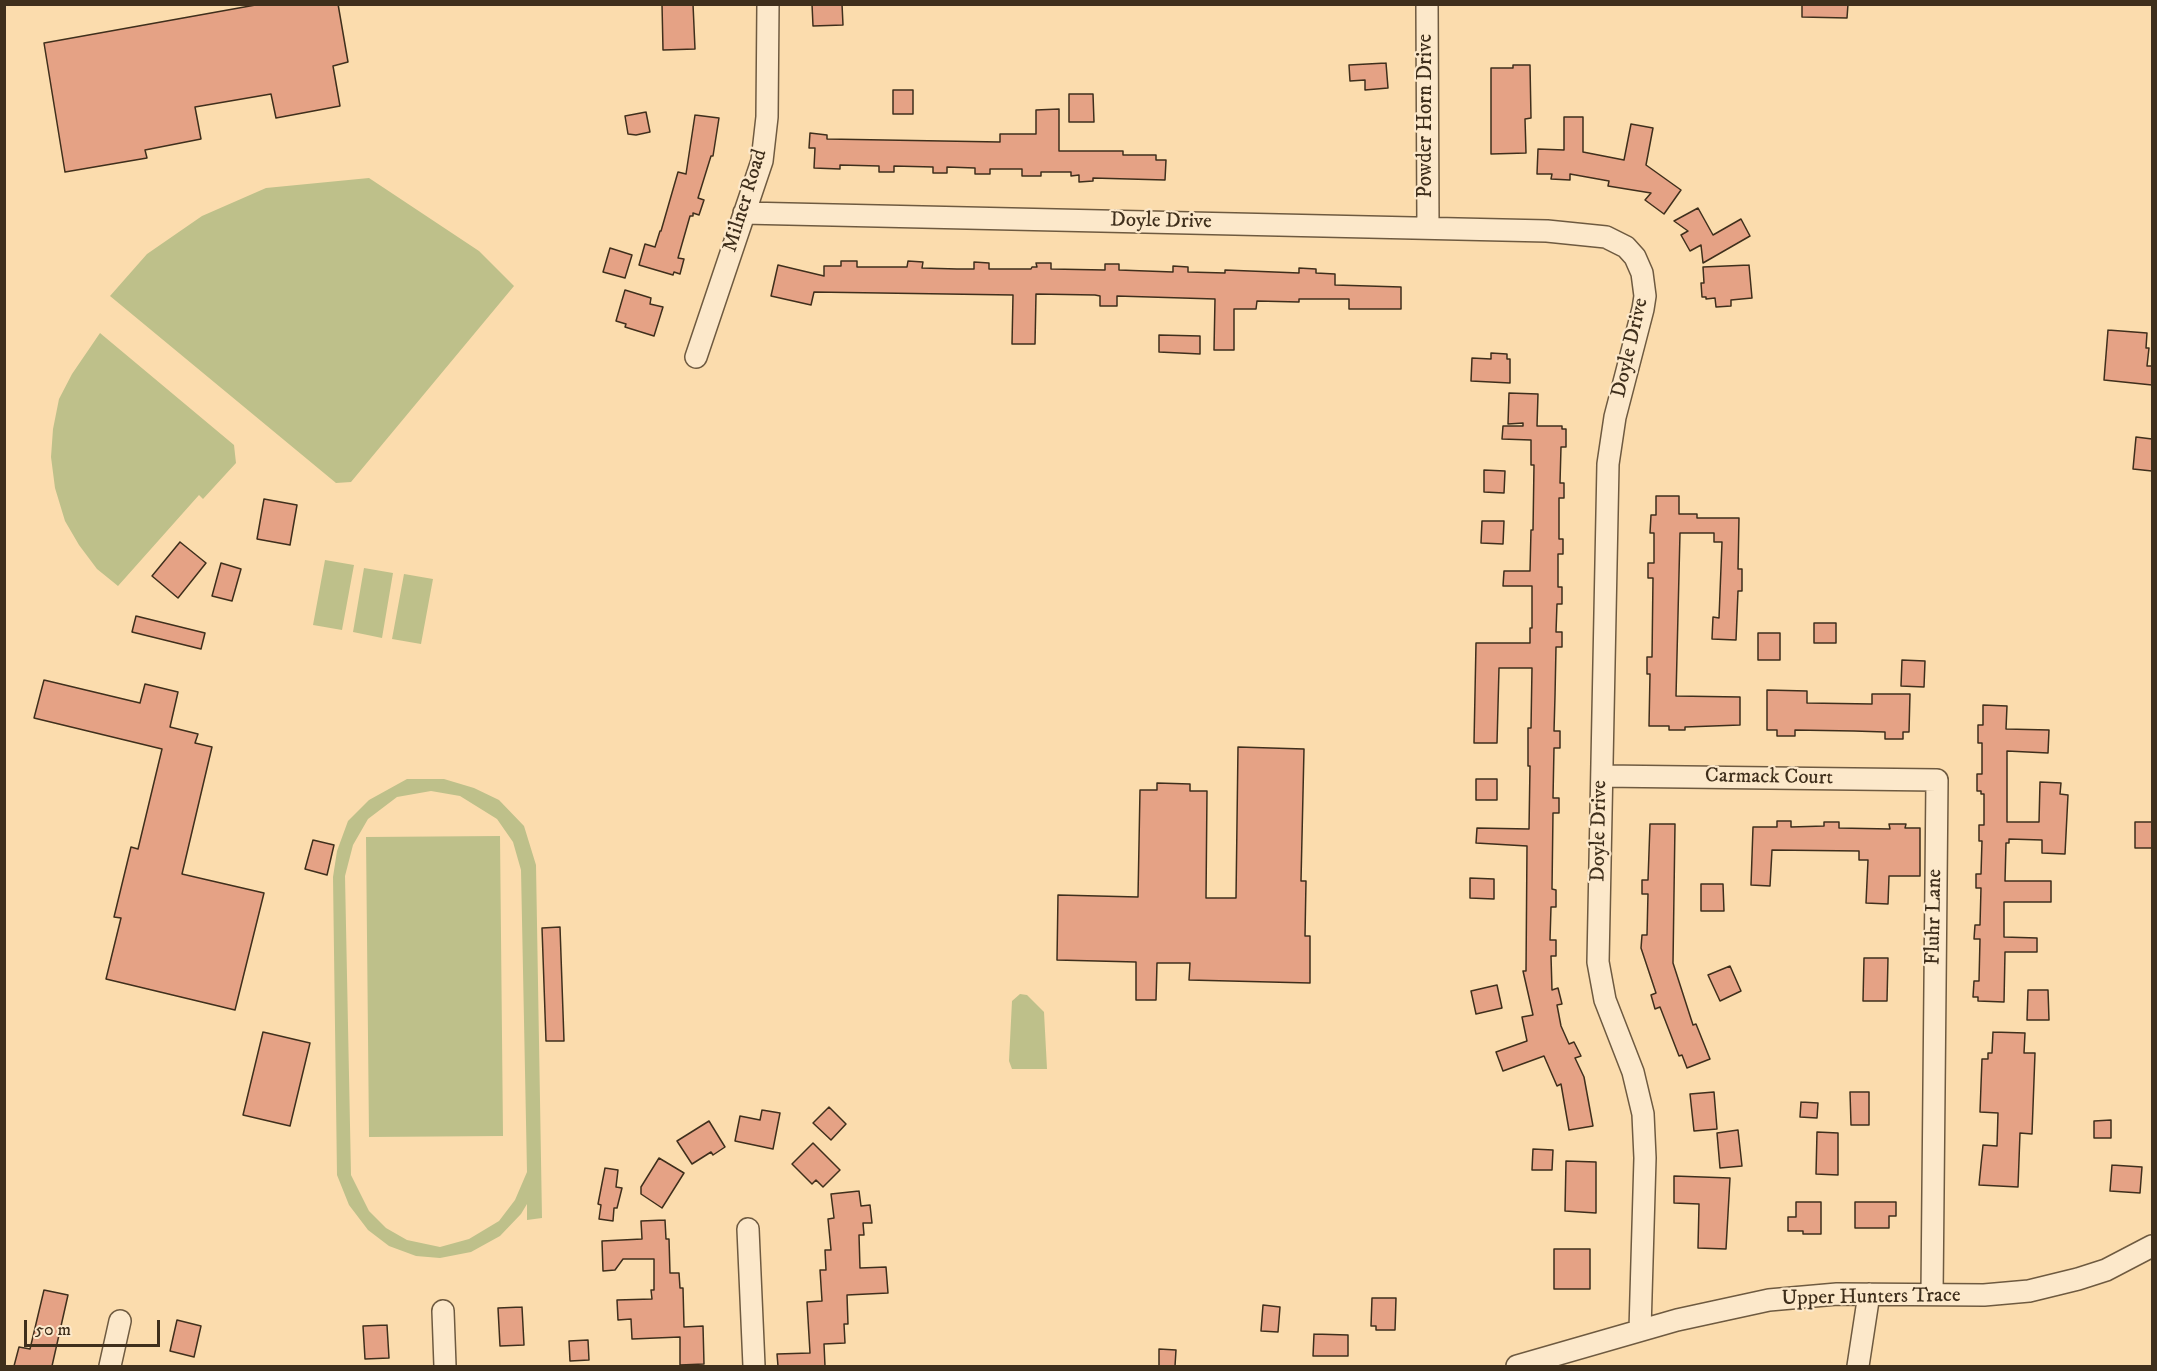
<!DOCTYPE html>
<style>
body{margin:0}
#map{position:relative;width:2157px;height:1371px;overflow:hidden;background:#fbdcad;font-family:"IM FELL DW Pica",serif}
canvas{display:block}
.frame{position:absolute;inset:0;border:6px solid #3f2f1c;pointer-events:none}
.scale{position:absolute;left:24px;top:1320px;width:136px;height:27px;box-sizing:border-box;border:3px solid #3f2f1c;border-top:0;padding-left:8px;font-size:18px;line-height:21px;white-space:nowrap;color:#3f2f1c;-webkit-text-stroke:4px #fce8ca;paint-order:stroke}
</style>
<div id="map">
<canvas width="2157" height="1371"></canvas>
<div class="frame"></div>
<div class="scale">50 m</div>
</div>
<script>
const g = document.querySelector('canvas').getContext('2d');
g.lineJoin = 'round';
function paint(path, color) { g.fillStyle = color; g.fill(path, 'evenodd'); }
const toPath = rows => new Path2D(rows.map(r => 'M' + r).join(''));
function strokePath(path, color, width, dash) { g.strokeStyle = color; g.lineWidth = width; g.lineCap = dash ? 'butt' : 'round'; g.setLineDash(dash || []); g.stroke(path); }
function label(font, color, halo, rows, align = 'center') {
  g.font = font + ' "IM FELL DW Pica",serif'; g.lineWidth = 4.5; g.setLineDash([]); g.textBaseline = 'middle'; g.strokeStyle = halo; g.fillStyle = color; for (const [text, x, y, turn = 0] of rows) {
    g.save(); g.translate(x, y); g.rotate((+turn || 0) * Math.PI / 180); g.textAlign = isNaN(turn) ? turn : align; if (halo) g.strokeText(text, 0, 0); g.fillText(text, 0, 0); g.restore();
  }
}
paint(toPath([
 [369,178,479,251,514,286,351,482,336,483,110,296,147,254,202,216,266,188],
 [100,333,234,445,236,463,203,499,199,495,118,586,97,569,79,545,65,521,55,488,51,457,53,429,59,399,72,374],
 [325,560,354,565,342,630,313,625],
 [364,568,393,573,382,638,353,632],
 [404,574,433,579,421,644,392,639],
 [407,779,444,779,474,788,499,800,524,826,536,865,542,1218,527,1220,527,1204,521,1214,500,1236,471,1252,440,1258,416,1256,389,1246,368,1230,349,1205,337,1175,333,877,337,851,348,821,369,800],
 [431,791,460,796,497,819,513,842,521,870,527,1172,515,1200,499,1221,469,1239,440,1247,407,1240,386,1228,369,1211,351,1175,345,876,353,845,368,819,397,797],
 [500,836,503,1136,369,1137,366,837],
 [1020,994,1027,995,1044,1012,1047,1069,1012,1069,1009,1061,1012,1001]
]), '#bec08a');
const building = toPath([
 [261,4,338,4,348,62,333,66,340,106,276,118,271,94,195,107,201,139,145,150,147,158,65,172,44,43,261,4],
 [662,4,693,4,695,49,663,50,662,4],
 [812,4,842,4,843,25,813,26,812,4],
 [1802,4,1848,4,1847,18,1802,17,1802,4],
 [1386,63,1388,88,1365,90,1365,80,1350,81,1349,65,1386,63],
 [1513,65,1530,65,1531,118,1525,119,1526,153,1491,154,1491,68,1513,68,1513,65],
 [893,90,913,90,913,114,893,114,893,90],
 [1069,94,1093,94,1094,122,1069,122,1069,94],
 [1059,109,1059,151,1123,151,1123,155,1156,155,1156,160,1166,160,1165,180,1093,178,1093,181,1079,182,1079,175,1071,176,1071,172,1041,172,1041,176,1022,176,1022,169,990,169,990,174,975,174,975,168,947,167,947,173,933,173,933,167,894,166,894,172,879,172,879,166,840,165,840,169,814,168,815,148,809,148,810,133,827,135,827,139,1000,142,1000,134,1036,134,1036,110,1059,109],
 [646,112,650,132,636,135,628,134,625,116,646,112],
 [695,115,719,118,713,156,711,156,698,198,704,200,699,215,693,213,693,216,690,216,678,258,684,259,680,274,674,272,673,275,639,265,645,244,655,247,660,231,661,231,678,172,686,174,695,115],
 [1564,117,1583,117,1583,152,1624,160,1631,124,1653,128,1646,165,1681,190,1664,214,1645,200,1651,193,1608,186,1609,181,1570,174,1570,180,1551,179,1552,174,1537,174,1538,149,1564,150,1564,117],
 [1698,208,1713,235,1741,219,1750,236,1703,263,1701,245,1690,251,1681,235,1688,231,1674,221,1698,208],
 [610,248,632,255,625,278,603,272,610,248],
 [841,261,857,261,857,267,907,267,908,261,923,262,922,268,957,269,974,269,974,262,989,263,989,269,1031,269,1032,267,1037,267,1036,263,1051,263,1051,269,1105,270,1105,264,1119,264,1119,270,1173,272,1173,266,1188,267,1188,272,1225,273,1225,270,1299,273,1299,268,1316,269,1316,273,1335,274,1335,285,1401,287,1401,309,1349,309,1349,299,1299,299,1299,302,1257,301,1256,309,1234,309,1234,350,1214,350,1215,299,1117,296,1117,306,1100,306,1100,296,1095,295,1036,294,1035,344,1012,344,1013,295,814,292,811,305,771,296,778,265,824,276,824,266,841,266,841,261],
 [1749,265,1752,298,1731,300,1731,306,1716,307,1715,298,1706,299,1706,297,1702,297,1701,283,1704,283,1703,267,1749,265],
 [625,290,651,298,650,304,663,307,654,336,625,327,626,324,616,321,625,290],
 [2108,330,2147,333,2146,348,2149,348,2147,366,2152,366,2152,385,2104,380,2108,330],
 [1159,335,1200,336,1200,354,1159,352,1159,335],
 [1491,353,1507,354,1507,359,1510,359,1510,383,1471,381,1472,358,1491,359,1491,353],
 [1509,393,1538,394,1537,426,1562,426,1562,429,1566,429,1566,447,1561,447,1560,483,1564,483,1564,498,1559,498,1559,539,1563,539,1563,554,1558,554,1558,587,1562,587,1562,604,1557,604,1556,632,1562,632,1562,647,1556,647,1555,696,1554,731,1560,731,1560,748,1554,748,1553,798,1559,798,1559,813,1553,813,1552,889,1556,890,1556,907,1551,907,1550,940,1556,940,1556,956,1551,956,1552,990,1558,988,1562,1004,1557,1005,1561,1026,1569,1044,1574,1042,1581,1056,1575,1058,1584,1077,1593,1126,1569,1130,1561,1084,1557,1086,1544,1056,1503,1071,1496,1052,1527,1041,1522,1017,1533,1015,1523,971,1526,971,1527,846,1476,843,1477,828,1529,829,1530,766,1528,766,1528,728,1531,728,1532,668,1499,668,1497,743,1474,743,1476,643,1530,643,1530,628,1532,628,1532,586,1503,586,1504,571,1530,571,1531,530,1533,530,1534,465,1531,465,1531,440,1502,439,1503,426,1523,426,1523,423,1508,424,1509,393],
 [2136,437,2152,439,2152,471,2133,469,2136,437],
 [1484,470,1505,471,1504,493,1484,492,1484,470],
 [1656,496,1679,496,1679,514,1697,514,1697,518,1739,518,1738,569,1742,569,1742,591,1738,591,1736,640,1712,639,1713,617,1719,618,1722,542,1714,542,1714,533,1680,533,1676,696,1740,697,1740,725,1685,727,1685,730,1669,730,1669,726,1649,726,1650,674,1647,674,1647,657,1652,657,1653,578,1648,578,1648,563,1654,563,1654,533,1650,533,1651,515,1656,515,1656,496],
 [264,499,297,505,290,545,257,539,264,499],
 [1482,521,1504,521,1503,544,1481,543,1482,521],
 [180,542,206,563,178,598,152,576,180,542],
 [221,563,241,569,232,601,212,596,221,563],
 [136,616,205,633,201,649,132,632,136,616],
 [1814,623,1836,623,1836,643,1814,643,1814,623],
 [1758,633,1780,633,1780,660,1758,660,1758,633],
 [1902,660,1925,661,1924,687,1901,686,1902,660],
 [44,680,140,703,145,684,178,692,170,727,198,734,195,743,212,747,182,874,264,893,235,1010,106,979,121,918,114,917,131,847,138,849,162,749,34,718,44,680],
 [1767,690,1807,691,1807,703,1872,704,1872,694,1910,694,1909,732,1903,732,1903,739,1885,739,1885,732,1854,731,1795,730,1795,736,1777,736,1777,730,1767,730,1767,690],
 [1983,705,2007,706,2006,729,2049,730,2048,753,2007,751,2007,822,2039,822,2040,782,2061,783,2060,794,2068,795,2065,854,2042,853,2042,840,2009,839,2009,843,2006,843,2005,881,2051,881,2051,902,2004,902,2004,937,2037,938,2037,952,2005,952,2004,1002,1978,1001,1978,997,1973,997,1974,981,1979,981,1980,939,1974,939,1975,925,1980,925,1981,888,1976,888,1976,874,1981,874,1982,841,1979,841,1979,825,1984,825,1984,794,1981,794,1981,791,1977,791,1977,774,1982,774,1982,743,1978,743,1978,725,1983,725,1983,705],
 [1238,747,1304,749,1301,881,1306,881,1305,936,1310,936,1310,983,1189,980,1190,963,1157,963,1156,1000,1136,1000,1136,962,1057,960,1058,895,1138,897,1140,790,1157,790,1157,783,1190,784,1190,791,1207,791,1206,898,1236,898,1238,747],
 [1476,779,1497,779,1497,800,1476,800,1476,779],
 [1777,821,1791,821,1791,827,1824,826,1824,822,1839,822,1839,828,1890,829,1889,824,1906,824,1905,828,1920,828,1920,876,1889,876,1888,904,1866,903,1868,860,1859,860,1859,851,1772,850,1770,886,1751,885,1753,827,1777,827,1777,821],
 [2135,822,2152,822,2152,848,2135,848,2135,822],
 [1650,824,1675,824,1673,963,1693,1025,1696,1024,1710,1059,1687,1068,1682,1055,1679,1056,1660,1007,1655,1009,1651,995,1656,993,1641,948,1642,935,1647,935,1648,894,1642,894,1642,880,1648,880,1650,824],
 [313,840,334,845,327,875,305,869,313,840],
 [1470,878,1494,879,1494,899,1470,898,1470,878],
 [1701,884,1723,884,1724,911,1701,911,1701,884],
 [560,927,564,1041,546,1041,542,928,560,927],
 [1864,958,1888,958,1887,1001,1863,1001,1864,958],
 [1730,966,1741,991,1720,1001,1708,975,1730,966],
 [1497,985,1502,1008,1476,1014,1471,991,1497,985],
 [2028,990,2048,990,2049,1020,2027,1020,2028,990],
 [263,1032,310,1043,290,1126,243,1115,263,1032],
 [1993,1032,2025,1033,2024,1053,2035,1053,2032,1134,2020,1133,2018,1187,1979,1185,1983,1145,1997,1146,1998,1113,1980,1112,1982,1059,1988,1059,1988,1053,1992,1053,1993,1032],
 [1714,1092,1717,1129,1694,1131,1690,1094,1714,1092],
 [1850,1092,1869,1092,1869,1125,1851,1125,1850,1092],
 [1801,1102,1818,1103,1817,1118,1800,1117,1801,1102],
 [829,1107,846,1124,831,1140,813,1123,829,1107],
 [762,1110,780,1113,773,1149,735,1141,740,1116,760,1120,762,1110],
 [2111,1120,2111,1138,2094,1138,2094,1121,2111,1120],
 [709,1121,725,1147,713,1155,711,1152,692,1164,677,1141,709,1121],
 [1738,1130,1742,1166,1720,1168,1717,1133,1738,1130],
 [1817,1132,1838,1133,1838,1175,1816,1174,1817,1132],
 [813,1143,840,1170,823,1187,816,1180,812,1184,792,1164,813,1143],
 [1533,1149,1553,1150,1552,1170,1532,1170,1533,1149],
 [659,1158,684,1173,662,1208,641,1194,641,1187,659,1158],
 [1566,1161,1596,1162,1596,1213,1565,1211,1566,1161],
 [2112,1165,2142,1167,2140,1193,2110,1191,2112,1165],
 [605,1168,618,1170,616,1187,622,1188,617,1208,614,1208,613,1221,599,1219,601,1205,598,1204,605,1168],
 [1674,1176,1730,1178,1726,1249,1698,1248,1699,1204,1674,1203,1674,1176],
 [859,1191,861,1206,870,1205,872,1223,863,1223,864,1235,859,1235,860,1268,886,1267,888,1293,847,1295,848,1324,844,1324,845,1343,824,1344,825,1366,778,1366,777,1354,810,1353,807,1302,822,1301,820,1270,826,1270,825,1250,831,1250,828,1219,834,1218,831,1194,859,1191],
 [1796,1202,1821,1202,1821,1234,1803,1234,1803,1231,1788,1231,1788,1217,1796,1217,1796,1202],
 [1855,1202,1896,1202,1896,1216,1889,1216,1889,1228,1855,1228,1855,1202],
 [665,1220,666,1239,669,1239,670,1273,679,1273,680,1288,683,1288,684,1327,703,1326,704,1364,680,1365,680,1337,632,1339,631,1319,618,1320,617,1300,652,1299,651,1290,654,1290,654,1259,623,1259,615,1270,603,1271,602,1241,642,1239,641,1221,665,1220],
 [1554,1249,1590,1249,1590,1289,1554,1289,1554,1249],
 [44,1290,68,1295,52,1366,14,1366,19,1347,30,1349,44,1290],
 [1372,1298,1396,1298,1395,1330,1376,1330,1376,1326,1371,1326,1372,1298],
 [1263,1305,1280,1307,1278,1332,1261,1331,1263,1305],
 [522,1307,524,1345,500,1346,498,1308,522,1307],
 [177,1320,201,1326,194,1357,170,1351,177,1320],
 [387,1325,389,1358,365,1359,363,1326,387,1325],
 [1314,1334,1348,1335,1348,1356,1313,1356,1314,1334],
 [588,1340,589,1360,570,1361,569,1341,588,1340],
 [1159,1349,1176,1350,1175,1366,1159,1366,1159,1349]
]);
paint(building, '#e5a285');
strokePath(building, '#3f2f1c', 1.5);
const minor = toPath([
 [1427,4,1428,228],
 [744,213,1547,231,1606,237,1626,247,1635,257,1642,273,1645,296,1643,309,1615,417,1608,464,1598,962,1605,1000,1633,1072,1643,1114,1645,1158,1640,1330],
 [696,357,762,161,767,117,768,4],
 [1602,776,1937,780,1932,1294],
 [748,1229,754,1366],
 [443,1311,445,1366],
 [110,1366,120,1321],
 [1517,1366,1677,1320,1769,1300,1837,1294,1984,1295,2029,1291,2078,1279,2106,1270,2152,1246],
 [1858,1366,1869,1294]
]);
strokePath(minor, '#6e5a40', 24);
strokePath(minor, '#fce8ca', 21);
label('21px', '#3f2f1c', '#fce8ca', [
 ["Powder Horn Drive",1427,116,-90],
 ["Milner Road",746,201,-73],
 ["Doyle Drive",1161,222,1],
 ["Doyle Drive",1631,348,-77],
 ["Carmack Court",1769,778,1],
 ["Doyle Drive",1600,831,-89],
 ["Fluhr Lane",1935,917,-89],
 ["Upper Hunters Trace",1871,1298,-1]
]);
</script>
